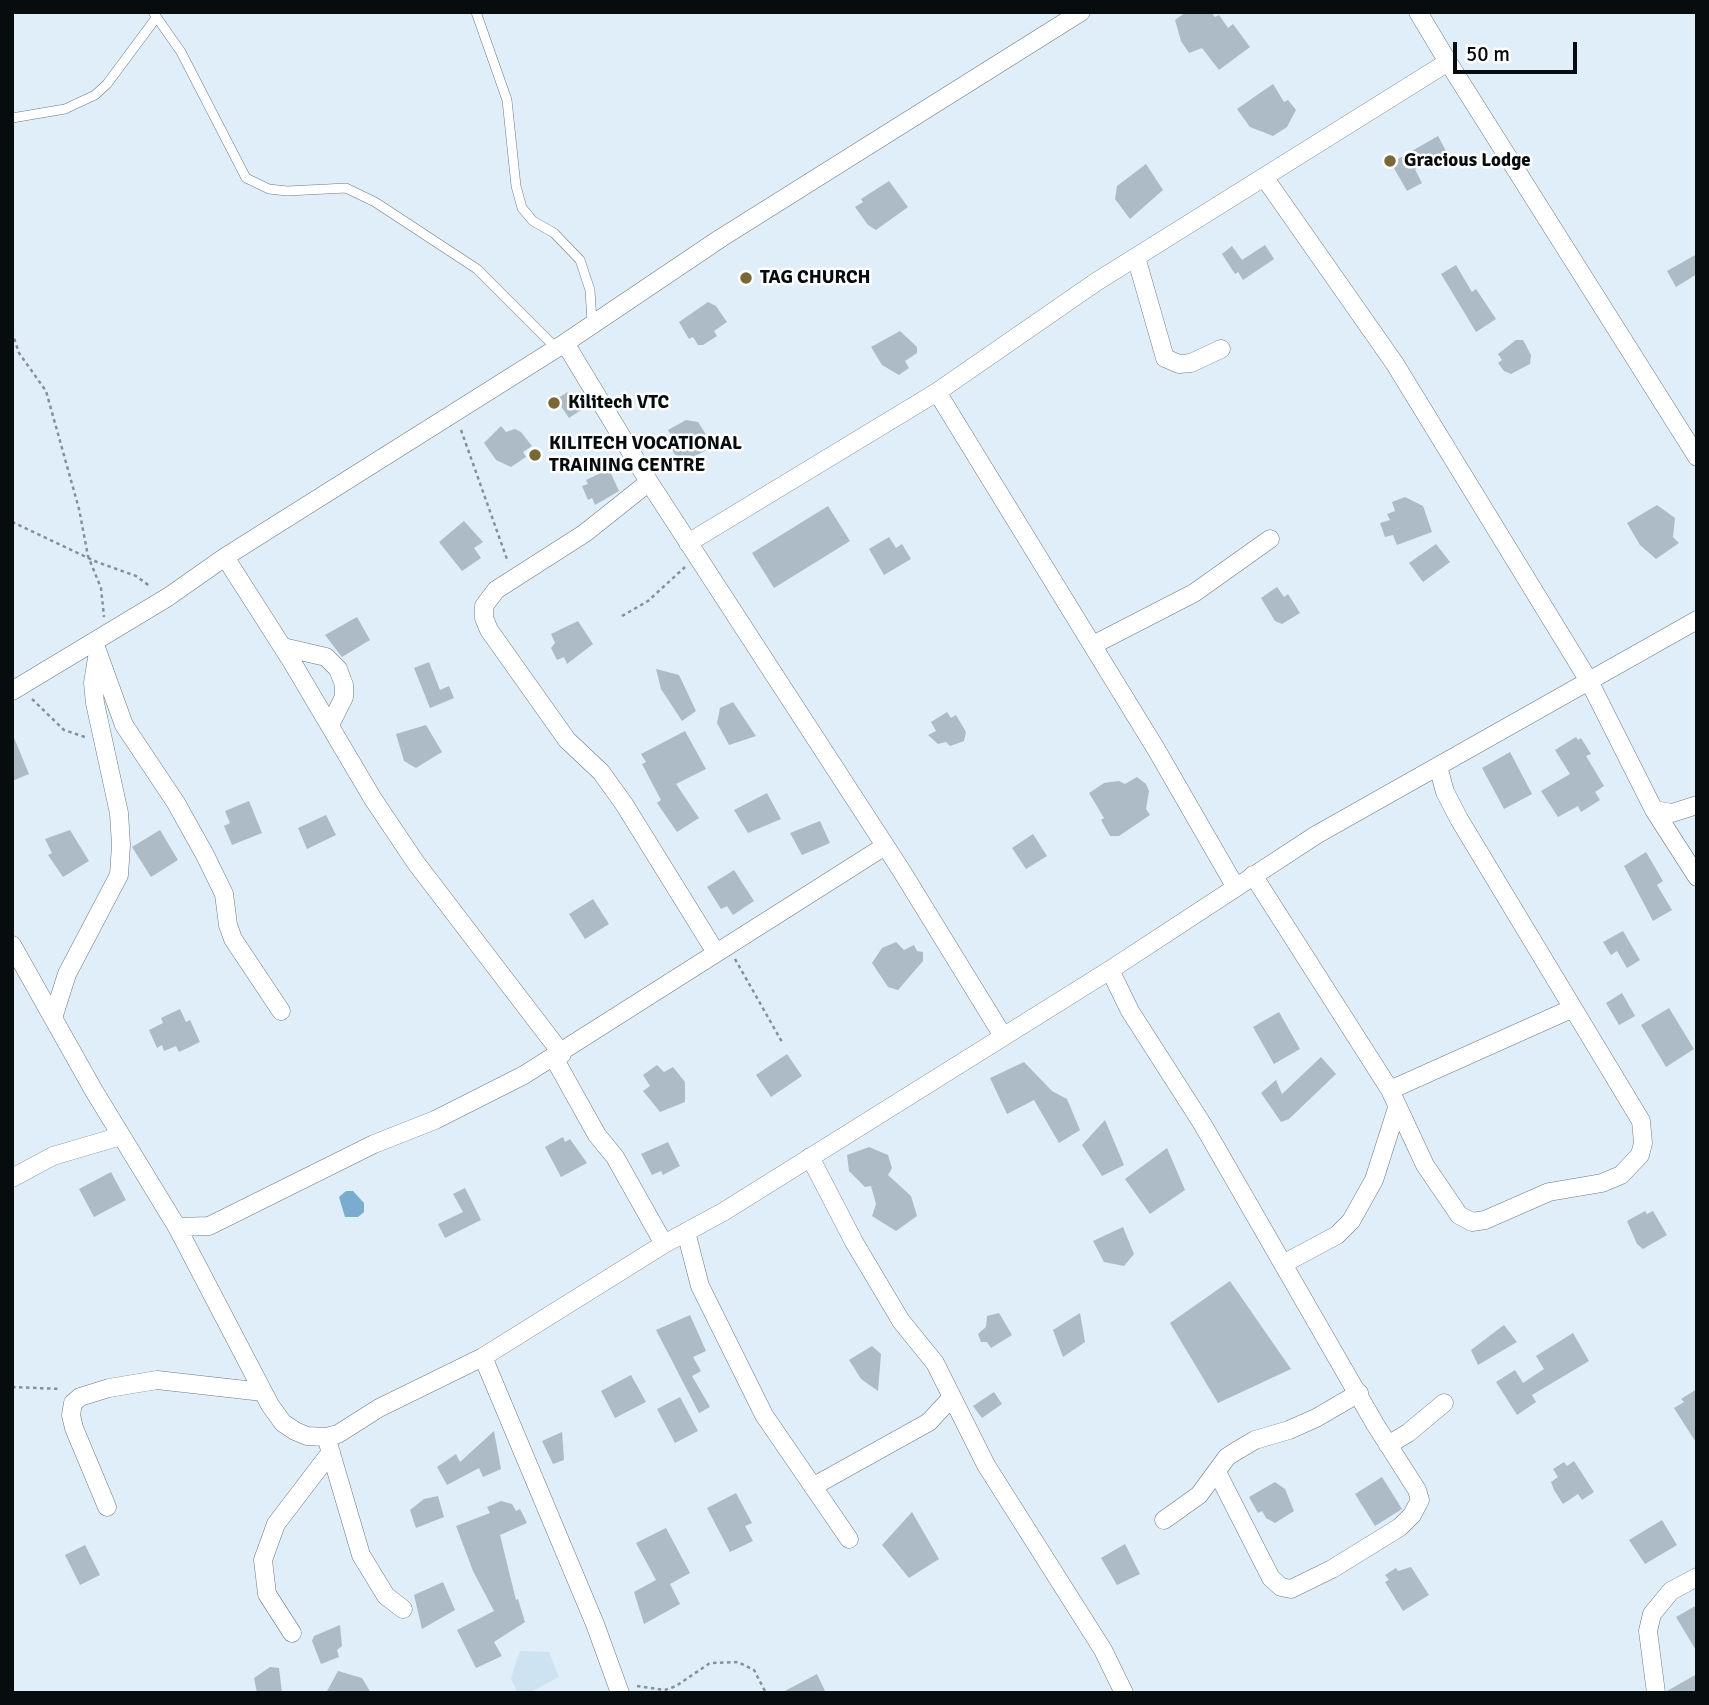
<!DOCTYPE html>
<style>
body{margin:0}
#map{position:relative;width:1709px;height:1705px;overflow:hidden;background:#dfeef9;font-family:Signika,sans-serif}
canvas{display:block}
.frame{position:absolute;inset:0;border:14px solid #070c0f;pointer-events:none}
.scale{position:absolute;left:1453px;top:42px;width:124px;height:32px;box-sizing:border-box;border:4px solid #070c0f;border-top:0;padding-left:9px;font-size:21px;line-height:24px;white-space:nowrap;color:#070c0f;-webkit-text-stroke:5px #fff;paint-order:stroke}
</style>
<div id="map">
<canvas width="1709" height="1705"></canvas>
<div class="frame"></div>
<div class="scale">50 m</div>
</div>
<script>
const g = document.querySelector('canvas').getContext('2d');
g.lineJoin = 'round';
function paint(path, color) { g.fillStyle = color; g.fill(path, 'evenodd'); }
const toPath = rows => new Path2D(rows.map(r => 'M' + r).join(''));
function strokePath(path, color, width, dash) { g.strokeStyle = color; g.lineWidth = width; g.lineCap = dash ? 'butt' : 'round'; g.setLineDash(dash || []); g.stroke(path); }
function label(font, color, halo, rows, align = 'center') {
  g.font = font + ' Signika,sans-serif'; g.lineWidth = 5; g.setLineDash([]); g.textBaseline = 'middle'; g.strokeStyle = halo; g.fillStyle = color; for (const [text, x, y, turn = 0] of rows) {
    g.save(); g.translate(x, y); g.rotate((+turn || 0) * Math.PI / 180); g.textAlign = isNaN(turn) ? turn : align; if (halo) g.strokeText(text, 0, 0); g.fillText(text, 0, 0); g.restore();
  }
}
paint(toPath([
 [520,1651,549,1652,559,1677,531,1692,517,1692,511,1678]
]), '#cde3f2');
paint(toPath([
 [346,1191,353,1191,364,1203,364,1212,358,1217,345,1217,339,1197]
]), '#79accf');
paint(toPath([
 [1186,12,1211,12,1215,17,1219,15,1228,28,1233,24,1250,47,1219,70,1202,48,1189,53,1181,41,1175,20],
 [1273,84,1284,102,1288,100,1296,110,1287,127,1273,136,1250,127,1237,109],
 [1438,136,1446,151,1415,169,1422,183,1407,191,1391,163],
 [1146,164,1163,190,1130,219,1115,199,1117,186],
 [889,181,908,207,876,230,868,225,855,207,863,202,861,199],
 [1265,245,1274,259,1243,280,1238,272,1235,274,1222,254,1232,246,1242,260],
 [1697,254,1697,274,1676,287,1667,271],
 [1456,265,1472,292,1476,289,1496,319,1476,332,1441,274],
 [708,302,716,306,727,322,714,331,717,336,703,345,698,345,693,337,689,339,679,322],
 [900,331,917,347,917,353,905,361,909,368,899,375,882,365,871,347],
 [1516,340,1523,340,1531,355,1530,364,1511,374,1504,371,1498,363,1502,360,1498,354],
 [568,392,581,410,569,418,556,399],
 [686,420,698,422,705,433,707,450,685,461,676,456,665,439,671,435,668,430],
 [501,426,506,432,515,429,521,432,532,446,523,452,526,457,511,467,496,460,484,443],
 [609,469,619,491,595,505,592,498,588,500,582,486,588,484,586,480],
 [1405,497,1423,506,1432,532,1397,545,1393,535,1385,537,1380,523,1390,520,1387,514,1395,511,1392,502],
 [1657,505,1675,518,1673,537,1679,543,1656,559,1640,545,1627,523],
 [828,506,850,541,774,588,752,553],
 [464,521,483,542,474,548,481,558,462,571,439,542],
 [889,537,896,548,902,544,911,559,884,575,869,549],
 [1436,544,1450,562,1423,582,1409,563],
 [1277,587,1284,597,1288,594,1300,613,1282,624,1275,621,1261,598],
 [357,617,370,640,342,657,325,635],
 [578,621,593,644,567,664,564,657,557,660,551,648,555,643,551,634],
 [429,662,440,690,449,686,454,698,430,708,414,668],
 [656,669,679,675,696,711,682,721,661,689],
 [733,702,756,736,729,745,717,723,720,708],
 [947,712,951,718,956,715,966,732,964,741,950,746,946,742,938,744,928,735,936,731,931,722],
 [426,725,442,752,416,768,404,761,396,734],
 [685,731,706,769,676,784,699,818,677,832,657,803,661,800,642,764,646,762,641,754],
 [12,733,29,774,12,781],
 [1576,737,1578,740,1581,738,1591,754,1586,756,1604,786,1595,792,1600,800,1581,812,1578,806,1558,817,1541,791,1570,774,1555,750],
 [1510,752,1532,794,1504,809,1482,768],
 [1137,777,1146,784,1149,791,1146,809,1150,815,1119,836,1110,836,1101,820,1104,818,1089,793,1104,783,1119,781,1125,784],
 [767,793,781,819,748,833,734,810],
 [249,801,262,833,232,845,224,826,230,823,225,811],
 [326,815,336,835,307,849,298,828],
 [820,821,830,843,802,855,790,833],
 [70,830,89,861,63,877,48,855,52,853,45,839],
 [160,830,178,860,151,877,132,847],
 [1033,834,1047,856,1026,869,1012,848],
 [1646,852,1663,881,1657,885,1672,910,1653,921,1624,866],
 [734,870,754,901,733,915,727,906,721,909,707,887],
 [593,899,609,924,585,939,569,914],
 [1623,931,1640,960,1627,968,1617,951,1611,955,1603,942],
 [896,942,904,950,914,945,917,951,923,952,923,961,898,990,888,987,872,963,882,948],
 [1622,993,1635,1016,1619,1025,1606,1003],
 [1669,1008,1694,1049,1666,1067,1641,1025],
 [180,1009,186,1022,190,1020,200,1042,179,1052,176,1046,164,1051,162,1045,157,1048,149,1030,163,1023,161,1018],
 [1279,1012,1300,1049,1274,1064,1253,1027],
 [787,1054,802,1076,771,1097,756,1075],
 [1321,1057,1336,1074,1289,1119,1281,1122,1261,1093,1276,1080,1282,1094],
 [1024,1062,1052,1091,1067,1099,1080,1130,1059,1143,1034,1100,1007,1114,990,1078],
 [657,1065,664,1072,673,1067,685,1082,685,1102,660,1112,643,1091,650,1086,643,1075],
 [1105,1120,1124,1165,1102,1176,1082,1145],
 [563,1137,565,1142,570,1139,587,1163,561,1177,545,1147],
 [668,1142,680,1166,663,1175,661,1171,652,1175,641,1154],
 [869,1147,888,1155,892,1168,888,1175,911,1196,917,1216,896,1231,872,1216,876,1204,871,1186,865,1187,849,1171,847,1155],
 [1167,1148,1185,1190,1150,1214,1125,1179],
 [111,1172,126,1200,94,1217,79,1189],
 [465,1188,481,1220,445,1238,438,1224,463,1212,453,1194],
 [1645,1211,1647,1214,1653,1211,1667,1235,1643,1249,1637,1244,1627,1221],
 [1123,1227,1134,1254,1124,1266,1104,1262,1093,1241],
 [1230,1281,1291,1369,1218,1403,1170,1323],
 [999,1313,1012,1335,991,1348,987,1342,981,1342,978,1334,986,1327,987,1316],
 [1080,1313,1085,1342,1063,1357,1053,1330],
 [690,1315,706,1351,693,1357,701,1371,692,1376,710,1407,699,1413,656,1330],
 [1504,1325,1517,1342,1478,1365,1471,1350],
 [1573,1333,1589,1361,1532,1395,1536,1402,1517,1415,1496,1382,1515,1370,1523,1383,1544,1369,1536,1356],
 [872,1346,881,1354,878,1391,861,1379,849,1360],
 [631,1375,646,1402,615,1418,601,1391],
 [1697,1389,1697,1444,1674,1408,1684,1402,1681,1399],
 [994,1392,1002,1404,982,1418,973,1406],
 [680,1397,698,1431,675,1443,657,1409],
 [494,1431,501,1469,483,1477,479,1468,447,1485,437,1467,456,1454,460,1462],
 [562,1432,564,1460,553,1464,542,1441],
 [1574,1461,1594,1492,1582,1500,1578,1494,1563,1504,1554,1490,1551,1482,1558,1477,1553,1469,1564,1462,1567,1466],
 [1382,1477,1402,1509,1375,1526,1355,1494],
 [1275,1482,1285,1489,1294,1511,1275,1523,1266,1518,1262,1511,1258,1513,1249,1497],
 [736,1493,752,1523,745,1526,753,1541,730,1552,707,1508],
 [438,1496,444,1517,416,1528,410,1510,424,1499],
 [501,1501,512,1504,516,1511,520,1509,527,1523,500,1535,516,1600,518,1599,525,1622,494,1642,502,1656,476,1668,457,1630,494,1611,473,1571,456,1526,490,1513,487,1507],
 [912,1512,939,1559,909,1578,882,1545],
 [1662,1520,1677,1545,1645,1564,1629,1540],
 [666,1528,690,1573,670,1584,680,1604,644,1624,634,1592,656,1580,636,1543],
 [1125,1544,1140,1574,1117,1585,1101,1558],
 [85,1545,100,1575,80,1585,65,1555],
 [1411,1567,1429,1595,1403,1611,1385,1582,1389,1580,1385,1575,1396,1568,1398,1571],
 [443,1582,455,1610,422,1629,414,1595],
 [1697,1605,1697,1652,1676,1617],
 [340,1625,342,1646,337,1650,339,1657,321,1664,312,1641,314,1636],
 [270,1667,279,1668,282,1693,257,1693,254,1678],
 [338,1671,362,1678,371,1693,326,1693],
 [817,1674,826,1693,781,1693],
 [1697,1674,1697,1693,1667,1693,1667,1691]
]), '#adbbc6');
const lane = toPath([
 [153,12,181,52,246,178,269,189,287,191,346,188,375,202,477,269,556,348],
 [476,12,507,100,516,186,522,208,533,221,554,233,580,260,590,290,592,322],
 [12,118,65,109,95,95,107,84,156,18]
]);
const street = toPath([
 [1418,12,1448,62],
 [1264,177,1395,364,1589,681,1654,810,1697,877],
 [1136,257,1165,358,1179,364,1191,363,1221,349],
 [565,343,649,482,901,870,1003,1036],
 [937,392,1156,749,1235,886],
 [649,482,585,533,496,590,484,606,484,618,489,630,567,740,601,772,624,804,715,951],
 [688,543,937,392,1096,282,1448,62,1697,457],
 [225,557,292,662,373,799,416,863,562,1054],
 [94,642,124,725,176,803,205,855,224,894,228,925,233,939,281,1011],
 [1093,645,1194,593,1270,539],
 [283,647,326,657,338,669,344,685,344,697,330,725],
 [12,691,168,597,225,557,565,343,721,238,1081,12],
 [1654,810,1672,813,1697,805],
 [1253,875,1390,1090,1425,1165,1459,1215,1472,1222,1485,1220,1549,1192,1602,1183,1621,1175,1640,1155,1643,1143,1641,1121,1459,819,1445,792,1438,766],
 [12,945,94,1091,177,1227,270,1405,283,1423,295,1431,307,1436,326,1437,338,1434,379,1408,483,1357,664,1244,723,1212,1110,970,1316,835,1697,620],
 [1110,970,1130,1011,1203,1125,1375,1424,1417,1490,1420,1500,1412,1515,1400,1527,1332,1569,1291,1589,1281,1587,1271,1578,1218,1474],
 [53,1018,67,974,119,875,121,845,119,813,95,703,93,683,97,658],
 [554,1058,597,1135,615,1157,664,1244],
 [1390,1090,1571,1009],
 [810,1157,854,1242,901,1321,935,1363,986,1465,1103,1650,1124,1693],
 [12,1178,53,1156,121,1136],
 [177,1227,209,1226,374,1144,435,1120,524,1075,885,846],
 [686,1232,700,1286,764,1415,849,1539],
 [1283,1264,1337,1235,1351,1221,1374,1180,1397,1108],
 [483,1357,595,1624,620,1693],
 [328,1443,361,1555,386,1596,403,1609],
 [1388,1445,1408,1433,1444,1403],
 [814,1486,929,1422,952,1397],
 [107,1507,74,1428,71,1415,73,1403,80,1397,109,1388,157,1380,263,1392],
 [1164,1520,1199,1495,1227,1457,1238,1450,1255,1440,1289,1430,1316,1418,1359,1393],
 [292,1633,267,1594,263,1560,276,1524,331,1452],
 [1656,1693,1648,1631,1652,1614,1671,1591,1697,1577]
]);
strokePath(lane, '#6d7a84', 10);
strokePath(street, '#6d7a84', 19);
strokePath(toPath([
 [12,332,19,353,46,391,79,509,88,556,101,588,104,617],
 [461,430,508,562],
 [12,522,97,562,136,576,151,587],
 [622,616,648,601,685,567],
 [32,699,64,730,85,737],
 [735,959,782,1042],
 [12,1387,61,1389],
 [637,1686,665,1690,676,1686,710,1663,738,1662,754,1670,766,1693]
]), '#859098', 2.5, [3.5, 3.5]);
strokePath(lane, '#fff', 9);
strokePath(street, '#fff', 18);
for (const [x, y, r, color] of [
 [1390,161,7,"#7a6736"],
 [746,278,7,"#7a6736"],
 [554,403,7,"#7a6736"],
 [535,455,7,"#7a6736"]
]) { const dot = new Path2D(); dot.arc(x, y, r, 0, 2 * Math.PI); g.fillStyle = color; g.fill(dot); strokePath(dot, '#fff', 2.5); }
label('bold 19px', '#070c0f', '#fff', [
 ["Gracious Lodge",1404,161],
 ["TAG CHURCH",760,278],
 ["Kilitech VTC",568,403],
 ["KILITECH VOCATIONAL",549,444],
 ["TRAINING CENTRE",549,466]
], 'left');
</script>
